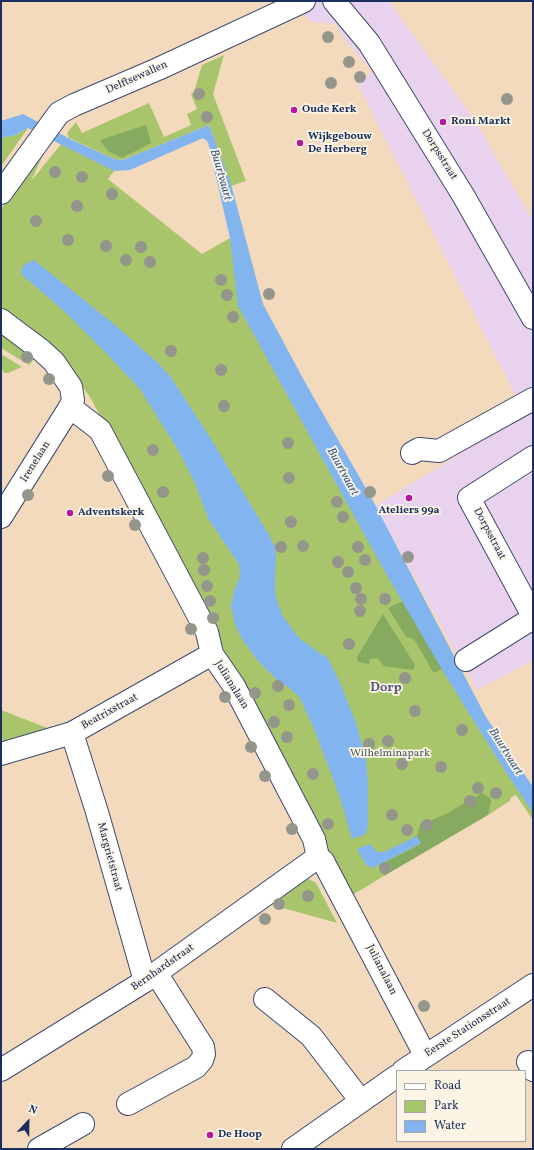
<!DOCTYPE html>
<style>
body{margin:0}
#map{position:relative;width:534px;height:1150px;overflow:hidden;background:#f4dabd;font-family:Vollkorn,serif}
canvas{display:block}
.frame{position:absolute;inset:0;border:2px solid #1b2f5e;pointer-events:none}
.legend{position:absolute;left:396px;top:1070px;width:130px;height:72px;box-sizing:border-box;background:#fcf5e5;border:1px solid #a2a6af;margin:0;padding:5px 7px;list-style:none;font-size:12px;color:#1b2f5e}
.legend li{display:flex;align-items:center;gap:8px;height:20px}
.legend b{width:20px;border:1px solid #a2a6af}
.north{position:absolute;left:8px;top:1102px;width:40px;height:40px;-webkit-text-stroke:3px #fcf5e5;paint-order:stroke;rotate:22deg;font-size:11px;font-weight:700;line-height:16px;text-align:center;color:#1b2f5e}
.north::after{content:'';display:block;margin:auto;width:14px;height:18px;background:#1b2f5e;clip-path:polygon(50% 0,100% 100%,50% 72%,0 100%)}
</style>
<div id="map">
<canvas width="534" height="1150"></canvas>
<div class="frame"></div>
<ul class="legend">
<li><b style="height:5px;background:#fff"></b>Road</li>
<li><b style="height:11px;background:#a9c56c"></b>Park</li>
<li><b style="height:11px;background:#82b5ef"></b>Water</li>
</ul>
<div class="north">N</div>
</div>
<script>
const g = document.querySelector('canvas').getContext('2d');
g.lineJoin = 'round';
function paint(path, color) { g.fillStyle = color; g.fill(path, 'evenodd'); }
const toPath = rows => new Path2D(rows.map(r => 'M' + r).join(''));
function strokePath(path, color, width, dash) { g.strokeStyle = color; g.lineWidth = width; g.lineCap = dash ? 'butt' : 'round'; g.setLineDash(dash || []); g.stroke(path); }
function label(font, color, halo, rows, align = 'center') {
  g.font = font + ' Vollkorn,serif'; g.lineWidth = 3.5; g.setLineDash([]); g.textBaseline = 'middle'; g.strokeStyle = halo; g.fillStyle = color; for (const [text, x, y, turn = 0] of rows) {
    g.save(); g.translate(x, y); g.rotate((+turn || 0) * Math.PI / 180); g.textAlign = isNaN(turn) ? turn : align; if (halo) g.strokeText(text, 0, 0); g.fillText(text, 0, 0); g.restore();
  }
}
paint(toPath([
 [290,1,389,1,476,122,533,221,533,660,477,690,375,506,525,414,358,85,372,71,343,38,337,25,310,21]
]), '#e9d2ed');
paint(toPath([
 [224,55,213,94,246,181,231,186,209,125,123,160,114,159,69,138,67,133,76,122,82,133,149,103,164,137,191,125,187,114,197,109,191,94,194,92,202,65],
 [28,128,2,165,1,165,1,138,15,135],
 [62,143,114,171,108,179,202,254,230,238,246,288,520,793,533,813,533,820,516,795,510,798,511,800,488,815,488,812,351,896,335,860,330,852,329,852,271,739,90,397,56,352,42,339,1,308,1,209,39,155,42,157,31,181],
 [1,333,34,359,29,365,1,348],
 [1,354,22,367,8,373,4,373,1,367],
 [1,710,50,729,1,742],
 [309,879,316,883,337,923,272,905,305,880]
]), '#a9c56c');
paint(toPath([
 [146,125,151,143,122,158,108,151,100,140],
 [403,601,442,669,436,672,433,672,414,639,406,637,388,608],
 [383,614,415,665,413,670,384,666,377,658,370,659,369,664,358,662,357,657],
 [482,793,490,798,491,802,488,815,384,876,379,865,421,844,417,836,420,825,446,814]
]), '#86aa60');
paint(toPath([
 [23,114,72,140,114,159,123,160,209,125,231,184,263,304,306,384,372,499,486,717,533,787,533,813,505,771,447,678,384,570,238,306,230,238,208,142,203,138,130,170,114,171,28,128,15,135,1,138,1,121],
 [34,260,115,325,158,363,170,376,211,439,269,535,275,548,276,557,275,586,276,597,282,615,299,638,318,652,328,658,341,685,356,723,366,759,368,782,368,824,366,834,352,839,342,804,331,773,314,729,300,698,293,691,274,677,258,661,242,639,235,624,231,606,234,591,240,577,239,564,209,520,194,481,178,450,140,389,104,351,64,311,22,275,21,270,24,265],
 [417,836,421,843,373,868,366,865,357,849,370,844,377,852,384,852]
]), '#82b5ef');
const minor = toPath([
 [334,1,369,43,463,195,533,318],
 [1,193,59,113,74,105,158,69,304,1],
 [1,320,41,350,54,362,71,387,73,400,70,407,100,430,207,632,212,654,234,686,314,839,318,857,323,861,425,1055],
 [412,453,419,449,439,451,533,399],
 [533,457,469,498,533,616],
 [1,517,70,407],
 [466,660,533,618],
 [72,733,97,812,145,981],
 [1,754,72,733,212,654],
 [265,999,311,1036,361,1101],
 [528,1062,533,1070],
 [1,1070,145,981,318,857],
 [403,1071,533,985],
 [128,1104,196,1067,202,1060,204,1054,203,1047,156,973],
 [39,1149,83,1124],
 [293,1149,397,1076]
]);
strokePath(minor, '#3c496c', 24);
strokePath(minor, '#fff', 22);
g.fillStyle = '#94958b';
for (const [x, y] of [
 [328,37],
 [349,62],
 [360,77],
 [331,83],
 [199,94],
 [507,99],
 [207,117],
 [55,172],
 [82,177],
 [112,194],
 [77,206],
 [36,221],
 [68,240],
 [106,246],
 [141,247],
 [126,260],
 [150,262],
 [221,280],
 [269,294],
 [227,295],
 [233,317],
 [171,351],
 [27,357],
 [221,370],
 [49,379],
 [224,406],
 [288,443],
 [153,450],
 [108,476],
 [289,478],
 [163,492],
 [370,492],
 [28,495],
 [337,502],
 [343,517],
 [291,522],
 [135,525],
 [303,546],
 [281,547],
 [358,547],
 [408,557],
 [203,558],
 [365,560],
 [338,562],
 [204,570],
 [348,572],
 [207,586],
 [356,588],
 [361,599],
 [385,599],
 [210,601],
 [360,611],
 [213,618],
 [191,629],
 [349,644],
 [405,678],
 [278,686],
 [255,693],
 [225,697],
 [289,705],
 [415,711],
 [274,722],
 [462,730],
 [287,737],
 [388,741],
 [369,744],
 [251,747],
 [402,764],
 [441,767],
 [313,774],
 [265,776],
 [478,788],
 [496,793],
 [470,801],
 [392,815],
 [328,824],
 [427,825],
 [292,829],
 [407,830],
 [385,868],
 [308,896],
 [279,904],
 [265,919],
 [424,1006]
]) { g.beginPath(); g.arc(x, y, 6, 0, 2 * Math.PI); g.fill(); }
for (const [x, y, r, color] of [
 [294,110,4,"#b5179e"],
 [443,122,4,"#b5179e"],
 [300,143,4,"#b5179e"],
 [409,498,4,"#b5179e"],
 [70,513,4,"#b5179e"],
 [210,1135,4,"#b5179e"]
]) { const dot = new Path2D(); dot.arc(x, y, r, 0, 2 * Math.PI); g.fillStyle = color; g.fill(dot); strokePath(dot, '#fcf5e5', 1.5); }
label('11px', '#1b2f5e', '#fcf5e5', [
 ["Delftsewallen",137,78,-24],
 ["Dorpsstraat",439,155,58],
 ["Irenelaan",36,462,-58],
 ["Dorpsstraat",489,534,62],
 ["Julianalaan",231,685,58],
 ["Beatrixstraat",110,712,-29],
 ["Margrietstraat",109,857,75],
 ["Bernhardstraat",163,968,-35],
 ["Julianalaan",381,970,63],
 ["Eerste Stationsstraat",468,1028,-33]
]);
label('bold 11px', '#1b2f5e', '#fcf5e5', [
 ["Oude Kerk",302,110],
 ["Roni Markt",451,122],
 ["Wijkgebouw",308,137],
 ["De Herberg",308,150],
 ["Ateliers 99a",409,511,"center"],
 ["Adventskerk",78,513],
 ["De Hoop",218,1135]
], 'left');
label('11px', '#465c62', '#fcf5e5', [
 ["Wilhelminapark",390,754]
]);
label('italic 12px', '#3a578a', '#fcf5e5', [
 ["Buurtvaart",220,175,74],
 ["Buurtvaart",342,472,61],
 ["Buurtvaart",505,752,58]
]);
label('bold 13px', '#58567d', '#fcf5e5', [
 ["Dorp",386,689]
]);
</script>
